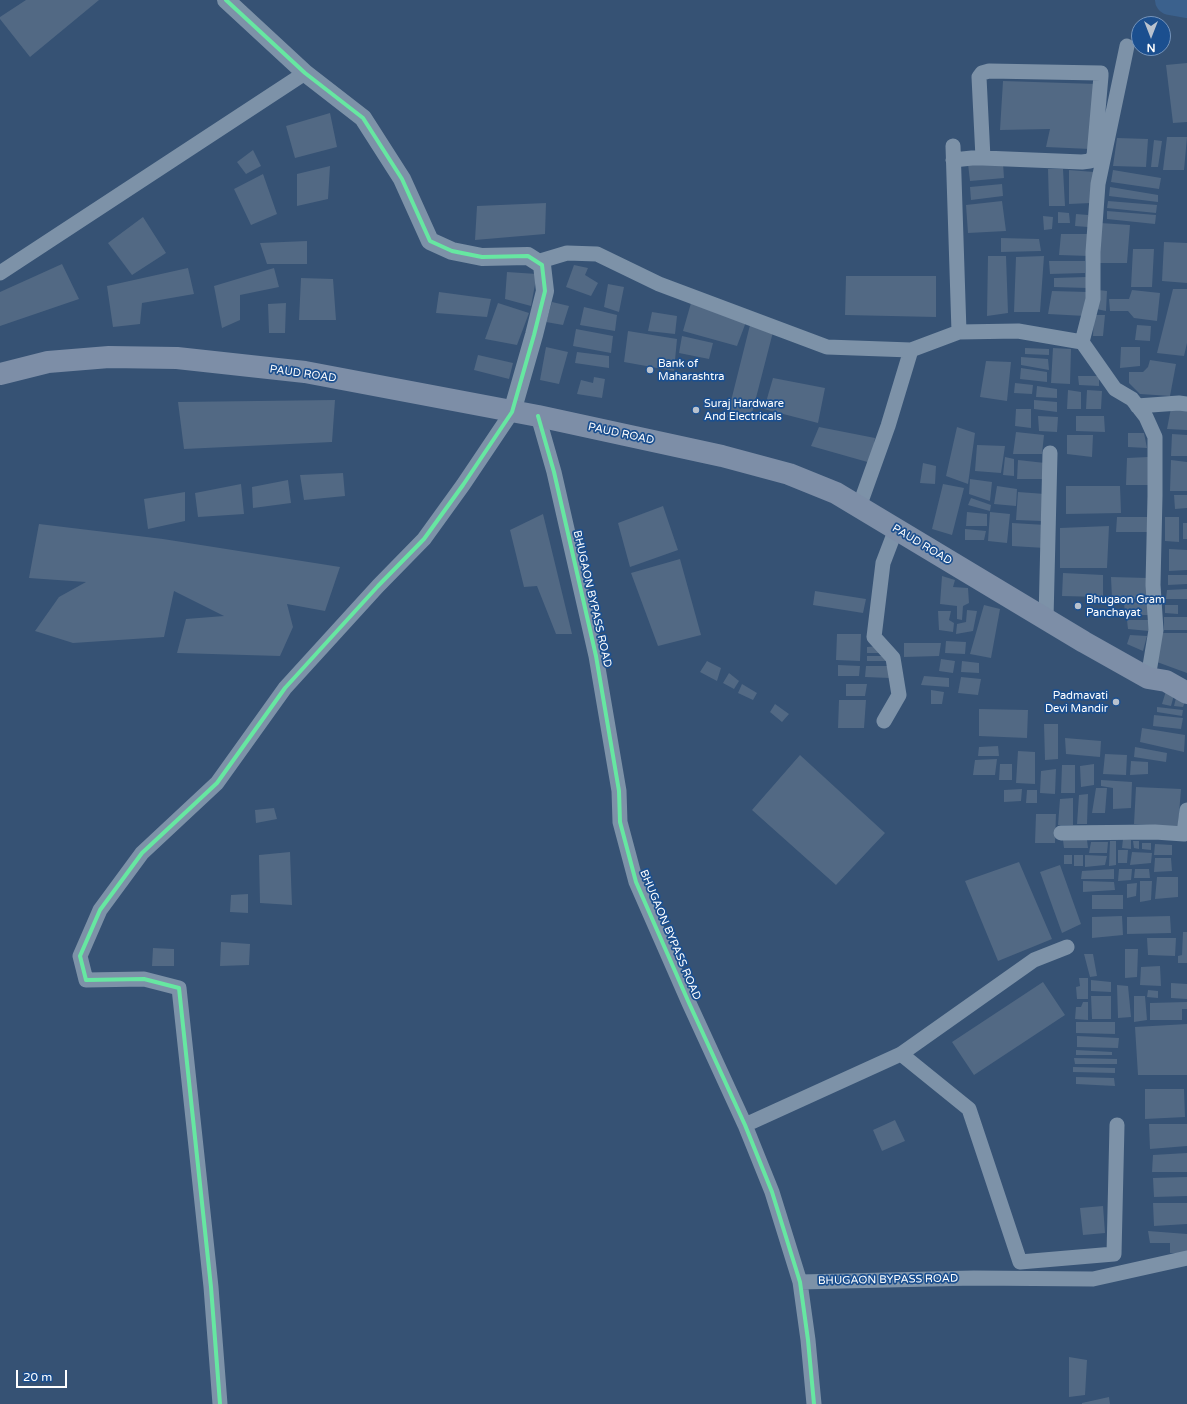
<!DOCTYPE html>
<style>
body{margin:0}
#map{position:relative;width:1187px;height:1404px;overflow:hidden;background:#365274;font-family:"Varela Round",sans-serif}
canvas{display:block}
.north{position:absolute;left:1131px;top:16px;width:40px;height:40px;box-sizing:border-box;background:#1b4f8f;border:1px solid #7695bc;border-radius:50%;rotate:180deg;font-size:11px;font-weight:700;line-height:16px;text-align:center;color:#fff}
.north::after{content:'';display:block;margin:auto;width:14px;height:18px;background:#b9c2ce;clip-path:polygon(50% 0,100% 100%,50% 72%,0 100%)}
.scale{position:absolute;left:16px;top:1370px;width:51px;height:18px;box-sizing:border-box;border:2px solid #fff;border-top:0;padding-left:5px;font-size:12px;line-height:14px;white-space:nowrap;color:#fff;-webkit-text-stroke:3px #1b4f8f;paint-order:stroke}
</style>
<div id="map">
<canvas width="1187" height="1404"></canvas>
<div class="north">N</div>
<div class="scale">20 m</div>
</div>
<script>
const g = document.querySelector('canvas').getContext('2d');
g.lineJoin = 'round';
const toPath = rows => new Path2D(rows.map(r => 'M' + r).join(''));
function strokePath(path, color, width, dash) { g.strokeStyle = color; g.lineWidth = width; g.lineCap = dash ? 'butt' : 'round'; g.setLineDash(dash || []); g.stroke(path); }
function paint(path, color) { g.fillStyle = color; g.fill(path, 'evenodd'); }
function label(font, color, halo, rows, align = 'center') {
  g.font = font + ' "Varela Round",sans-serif'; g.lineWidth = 3.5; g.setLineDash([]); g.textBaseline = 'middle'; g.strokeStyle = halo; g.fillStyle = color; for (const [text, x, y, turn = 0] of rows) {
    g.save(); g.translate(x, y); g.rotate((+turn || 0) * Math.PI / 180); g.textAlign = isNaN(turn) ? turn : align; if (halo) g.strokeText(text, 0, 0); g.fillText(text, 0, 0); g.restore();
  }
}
strokePath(toPath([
 [1170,0,1187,3]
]), '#3b618d', 30);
paint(toPath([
 [26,0,99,0,30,57,0,19,0,17],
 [1187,63,1187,122,1173,123,1166,65],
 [1003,81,1097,84,1090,149,1046,147,1050,129,1000,130],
 [330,113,337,147,295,158,286,126],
 [1167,137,1187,137,1184,170,1163,170],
 [1117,138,1148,139,1146,167,1113,166],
 [1154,140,1162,141,1158,167,1151,167],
 [253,150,261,166,246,174,237,162],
 [1003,163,1004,178,970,181,968,164],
 [330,166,328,199,297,206,297,174],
 [1048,169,1063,169,1065,206,1049,206],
 [1069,170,1094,172,1091,203,1069,204],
 [1113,170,1161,178,1159,189,1111,182],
 [263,174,277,214,251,225,234,189],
 [1002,184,1003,196,971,200,970,187],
 [1110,187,1158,195,1158,202,1109,196],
 [1002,201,1006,231,968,233,966,205],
 [1108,201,1157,205,1156,213,1107,208],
 [546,203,545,234,475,240,477,206],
 [1107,211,1156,215,1155,224,1107,219],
 [1058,212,1069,213,1070,223,1058,223],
 [1076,214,1088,215,1088,227,1075,226],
 [1043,216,1053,217,1052,229,1044,230],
 [143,217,166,253,132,275,108,243],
 [1100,223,1130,225,1127,263,1099,263],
 [1061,234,1089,234,1089,256,1059,255],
 [1001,238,1039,239,1041,251,1001,252],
 [307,241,307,264,267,264,260,243],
 [1164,242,1187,243,1187,283,1162,281],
 [1133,249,1154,249,1152,287,1131,287],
 [988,256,1006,256,1008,313,987,316],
 [1044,256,1040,312,1014,312,1016,257],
 [1049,261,1085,261,1085,273,1050,274],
 [62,264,79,299,0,326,0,292],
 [574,265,588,268,585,275,598,283,591,296,566,287],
 [188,268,194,294,142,303,140,324,113,327,107,286],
 [274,268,279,287,240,295,240,320,222,328,214,286],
 [507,272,537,274,531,306,505,299],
 [846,276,936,276,936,317,845,315],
 [1086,277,1087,288,1054,287,1054,278],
 [301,278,333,279,336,320,299,320],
 [608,284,624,287,619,312,604,307],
 [1173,289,1187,289,1187,343,1184,356,1157,353],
 [1098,290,1107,291,1106,311,1096,309],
 [1132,290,1160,293,1157,321,1134,318,1128,311,1110,311,1109,299,1129,299],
 [1052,291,1088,292,1085,316,1048,314],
 [439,292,491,299,487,317,436,313],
 [552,302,569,306,563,325,546,322],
 [286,303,285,333,269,333,268,304],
 [498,303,529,313,517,345,485,339],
 [691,303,746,322,737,346,683,331],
 [584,307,617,315,615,331,580,325],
 [652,312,677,316,675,334,648,331],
 [1094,315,1105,315,1103,336,1093,336],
 [750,325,773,332,750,421,727,417],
 [1137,325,1151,326,1150,341,1135,340],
 [576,329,613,336,611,353,573,346],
 [628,331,677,339,674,371,624,362],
 [682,336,713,343,709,359,679,353],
 [546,347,568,352,559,384,540,380],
 [1121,347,1140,347,1140,366,1120,368],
 [1025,348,1049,349,1049,355,1025,354],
 [1053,348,1071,349,1070,384,1051,383],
 [577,352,609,356,609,368,575,363],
 [478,355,513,363,509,379,474,370],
 [1021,357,1048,359,1049,370,1021,365],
 [1150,360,1176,364,1170,396,1140,394,1129,383,1129,372,1143,372,1148,367],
 [986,361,1011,362,1007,401,980,397],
 [1021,368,1047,372,1047,382,1020,379],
 [1078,376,1099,376,1099,386,1079,385],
 [594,377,605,379,602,398,577,394,581,380,593,383],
 [773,378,825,388,818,423,764,409],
 [1015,383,1033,385,1032,394,1014,393],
 [1037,386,1057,389,1057,398,1036,397],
 [1068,390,1081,392,1081,409,1067,409],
 [1087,390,1102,391,1101,409,1086,409],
 [335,400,332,442,184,449,178,402],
 [1034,400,1057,402,1057,412,1034,409],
 [1171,408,1187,409,1187,430,1167,429],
 [1016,409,1031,409,1031,428,1015,426],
 [1038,416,1058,417,1057,432,1039,431],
 [1076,416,1104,416,1105,432,1076,431],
 [819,427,875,438,871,463,811,446],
 [957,427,975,433,968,484,946,476],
 [1016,432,1044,435,1042,454,1013,454],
 [1128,433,1144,433,1147,448,1128,447],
 [1172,434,1187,435,1187,456,1171,456],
 [1067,435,1093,435,1092,457,1067,454],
 [977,445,1005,446,1001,473,975,471],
 [1005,457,1014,459,1014,476,1003,475],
 [1148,457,1149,485,1126,485,1127,458],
 [1018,460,1045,463,1045,479,1017,479],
 [1171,460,1187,462,1187,491,1170,491],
 [923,463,936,466,935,484,920,483],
 [343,473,345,496,304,500,300,475],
 [970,479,992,482,990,501,969,494],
 [288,480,291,503,253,508,252,487],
 [241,484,244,514,198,517,195,493],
 [943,484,964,488,952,535,932,529],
 [997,486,1017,489,1016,506,994,504],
 [1066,486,1120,486,1121,513,1066,514],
 [185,492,185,521,148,529,144,499],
 [1018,492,1045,494,1042,521,1016,520],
 [1174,495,1187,495,1187,508,1175,509],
 [971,498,991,505,990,511,968,505],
 [663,506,678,550,630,567,618,523],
 [967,512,987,514,987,526,966,526],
 [990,512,1010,514,1007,543,988,541],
 [543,514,572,634,556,634,537,586,524,587,510,530],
 [1117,517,1149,517,1150,532,1116,532],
 [1165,517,1179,517,1179,542,1165,541],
 [1012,523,1046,525,1045,548,1012,546],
 [1183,523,1187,523,1187,539,1183,539],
 [39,524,163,539,340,567,325,611,287,604,293,627,280,656,177,653,186,619,224,616,174,591,164,637,73,643,35,631,59,597,86,582,29,578],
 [1109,526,1107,568,1060,568,1060,528],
 [965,529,986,531,984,540,965,540],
 [1169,549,1187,550,1187,570,1169,571],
 [680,559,701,635,658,646,631,573],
 [1063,573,1103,575,1103,597,1062,596],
 [1168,575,1187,575,1187,584,1168,585],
 [942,576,955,580,953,587,968,588,969,603,963,606,962,620,957,619,957,606,940,604],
 [1111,577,1148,578,1149,599,1112,599],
 [1187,589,1187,599,1166,599,1167,590],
 [815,591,866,599,863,613,813,605],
 [1124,602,1151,603,1151,615,1125,615],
 [984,605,1000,609,991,658,970,654],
 [1165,605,1178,605,1178,614,1165,613],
 [967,610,977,611,973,631,956,634,957,624,966,622],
 [938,611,951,611,949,620,954,623,953,632,939,630],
 [1164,617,1187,617,1187,630,1164,630],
 [1127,620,1149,620,1149,631,1128,629],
 [1161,633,1187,633,1187,673,1157,662],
 [837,634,861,634,860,661,836,660],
 [1130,635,1147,636,1143,651,1127,644],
 [946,641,966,642,965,654,945,653],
 [904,643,941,643,939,656,904,657],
 [880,646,881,653,867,653,867,647],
 [867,656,888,656,889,661,867,661],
 [941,659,955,661,953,673,939,671],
 [707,661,721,668,717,681,700,672],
 [962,661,979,663,979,673,961,672],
 [838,665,860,666,859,676,838,676],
 [866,666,890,666,890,678,865,677],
 [729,673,739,681,734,689,723,683],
 [924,676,949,678,949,687,921,685],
 [961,677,981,679,978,695,958,693],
 [742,684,757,693,753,700,738,693],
 [846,684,867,684,865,696,846,696],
 [931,690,944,692,942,704,931,704],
 [1166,691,1174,695,1171,706,1162,704],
 [1176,698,1185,702,1183,707,1174,706],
 [839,700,866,700,864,728,838,728],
 [775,704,789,714,782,722,770,712],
 [1157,707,1183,710,1182,716,1157,712],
 [979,709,1028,710,1027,738,979,736],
 [1154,715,1183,718,1181,729,1153,726],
 [1044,724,1058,724,1058,759,1045,760],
 [1142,728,1185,735,1184,752,1140,742],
 [1065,738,1101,741,1100,757,1066,754],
 [998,746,999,756,978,756,979,747],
 [1135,747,1167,753,1166,762,1134,757],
 [1018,751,1035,752,1035,784,1016,783],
 [1105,754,1127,755,1126,775,1103,774],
 [800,755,885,833,836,885,752,810],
 [997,759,995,775,973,775,975,760],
 [1131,761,1148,762,1148,774,1130,775],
 [1000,764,1012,764,1012,780,999,780],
 [1094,764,1094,785,1081,787,1080,766],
 [1062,765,1075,765,1075,793,1061,793],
 [1056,769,1055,794,1040,793,1041,771],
 [1101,780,1132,782,1131,808,1113,809,1113,788,1101,786],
 [1136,787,1181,789,1178,827,1134,824],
 [1096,788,1107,788,1105,813,1092,813],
 [1022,789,1021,801,1004,802,1004,790],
 [1027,790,1037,790,1037,803,1026,803],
 [1088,794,1087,824,1077,824,1079,795],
 [1073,798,1073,825,1058,825,1060,799],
 [274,808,277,819,256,823,255,810],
 [1036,814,1056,814,1055,843,1035,843],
 [1123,839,1131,840,1131,849,1122,848],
 [1063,840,1087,840,1088,848,1064,848],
 [1110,841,1116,841,1116,865,1109,866],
 [1133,841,1139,841,1139,849,1134,848],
 [1091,842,1108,842,1107,853,1089,853],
 [1142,843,1151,843,1151,850,1142,849],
 [1155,844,1172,845,1172,855,1154,855],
 [1118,850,1128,850,1127,863,1118,863],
 [290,852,292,905,260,903,259,855],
 [1132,852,1152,853,1151,863,1130,865],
 [1064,855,1072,855,1072,864,1064,864],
 [1074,855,1083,855,1083,866,1074,866],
 [1085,855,1107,856,1105,865,1085,867],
 [1155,858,1171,858,1172,871,1154,872],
 [1019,862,1052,939,998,961,965,881],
 [1060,865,1081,924,1062,933,1040,872],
 [1114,869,1114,879,1081,879,1082,871],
 [1119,869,1132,869,1131,880,1118,881],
 [1135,869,1149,869,1150,878,1134,878],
 [1157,877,1178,877,1178,897,1155,899],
 [1083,881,1114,882,1115,890,1083,892],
 [1140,881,1152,881,1151,900,1140,902],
 [1137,883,1136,896,1127,898,1127,884],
 [248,894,248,913,230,912,231,895],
 [1092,895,1123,895,1123,909,1092,909],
 [1122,916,1123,935,1092,938,1092,917],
 [1170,916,1171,933,1127,934,1127,917],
 [1183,932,1187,932,1187,963,1178,963,1178,956,1182,955],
 [1147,938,1176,938,1175,956,1148,955],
 [221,942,250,944,249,965,220,966],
 [153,948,174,949,174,966,152,966],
 [1125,949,1138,949,1137,977,1125,978],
 [1084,954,1093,954,1097,976,1090,977],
 [1160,966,1161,986,1140,985,1141,967],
 [1079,978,1088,978,1088,999,1077,999,1076,987,1080,986],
 [1091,980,1111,982,1111,992,1091,991],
 [1043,982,1065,1015,974,1075,952,1042],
 [1171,983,1187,984,1187,999,1171,998],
 [1117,985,1128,986,1131,1017,1118,1018],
 [1148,990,1158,991,1158,998,1147,997],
 [1091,996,1111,996,1111,1019,1092,1019],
 [1134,996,1145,996,1147,1020,1134,1022],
 [1083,1002,1088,1002,1088,1020,1075,1019,1076,1007,1081,1007],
 [1187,1002,1187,1009,1182,1009,1182,1020,1150,1020,1150,1003],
 [1076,1022,1115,1022,1115,1034,1076,1033],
 [1187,1024,1187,1075,1138,1075,1135,1027],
 [1077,1036,1119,1038,1118,1048,1077,1047],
 [1076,1050,1112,1052,1112,1055,1076,1055],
 [1074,1058,1117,1059,1117,1064,1075,1064],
 [1073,1067,1115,1068,1115,1073,1073,1072],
 [1076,1077,1114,1078,1115,1086,1076,1084],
 [1145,1089,1184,1089,1185,1117,1145,1119],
 [895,1120,905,1141,882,1151,873,1130],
 [1149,1124,1187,1124,1187,1146,1150,1149],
 [1187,1153,1187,1172,1152,1172,1153,1155],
 [1187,1177,1187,1196,1154,1197,1153,1178],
 [1153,1203,1187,1203,1187,1224,1154,1226],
 [1103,1206,1105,1233,1083,1235,1080,1208],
 [1148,1231,1187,1234,1187,1253,1170,1253,1170,1243,1150,1243],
 [1069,1357,1087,1360,1085,1395,1069,1397],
 [1109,1397,1110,1404,1082,1404,1082,1403]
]), '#526984');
strokePath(toPath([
 [953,146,959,332],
 [953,160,972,158,983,158,1082,162,1090,161,1094,156,1101,76,1101,73,989,71,982,73,979,77,983,158],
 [537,262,567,253,597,254,659,284,827,347,911,350,888,426,859,507],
 [0,273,305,73],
 [1082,342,1093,299,1093,252,1098,184,1127,46],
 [911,350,959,332,1018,331,1082,342,1115,389,1132,399,1146,417,1155,437,1155,496,1153,585,1156,630,1148,678],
 [1137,406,1179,403,1187,404],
 [538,416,554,472,596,656,619,791,620,822,636,882,689,1003,745,1125,772,1192,800,1282,808,1340,814,1404],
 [1046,619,1050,453],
 [884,721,899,695,893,658,874,637,883,563,896,529],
 [1061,833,1155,832,1184,834,1187,810],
 [901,1054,969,1109,1020,1262,1114,1254,1117,1125],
 [745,1125,901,1054,1034,960,1067,947],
 [800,1282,974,1278,1093,1279,1187,1258],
 [220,1404,211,1287,179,988,144,979,86,980,80,956,100,910,142,853,217,783,285,688,378,586,424,539,463,485,512,412]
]), '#7d92a8', 15);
strokePath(toPath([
 [226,0,305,73,363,118,402,179,430,241,452,251,482,257,528,256,542,265,545,291,534,335,512,412]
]), '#7d92a8', 18);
strokePath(toPath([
 [0,374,48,362,109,357,177,358,305,372,538,416,722,456,789,474,836,493,1084,642,1148,678,1166,681,1187,693]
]), '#7d8ea7', 22);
strokePath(toPath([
 [538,416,554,472,596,656,619,791,620,822,636,882,689,1003,745,1125,772,1192,800,1282,808,1340,814,1404],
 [220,1404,211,1287,179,988,144,979,86,980,80,956,100,910,142,853,217,783,285,688,378,586,424,539,463,485,512,412,534,335,545,291,542,265,528,256,482,257,452,251,430,241,402,179,363,118,305,73,226,0]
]), '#66e7a1', 4);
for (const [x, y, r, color] of [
 [650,370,4,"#b9c2ce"],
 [696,410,4,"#b9c2ce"],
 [1078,606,4,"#b9c2ce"],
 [1116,702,4,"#b9c2ce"]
]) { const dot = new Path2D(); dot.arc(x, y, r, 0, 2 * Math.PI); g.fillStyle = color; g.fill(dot); strokePath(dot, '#1b4f8f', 1.5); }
label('11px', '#fff', '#1b4f8f', [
 ["Bank of",658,364],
 ["Maharashtra",658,377],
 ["Suraj Hardware",704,404],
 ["And Electricals",704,417],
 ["Bhugaon Gram",1086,600],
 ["Panchayat",1086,613],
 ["Padmavati",1108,696,"right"],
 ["Devi Mandir",1108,709,"right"]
], 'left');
label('11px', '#fff', '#1b4f8f', [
 ["PAUD ROAD",303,374,8],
 ["PAUD ROAD",621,434,12],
 ["PAUD ROAD",922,545,31],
 ["BHUGAON BYPASS ROAD",592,599,77],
 ["BHUGAON BYPASS ROAD",670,935,67],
 ["BHUGAON BYPASS ROAD",888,1280,-1]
]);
</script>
